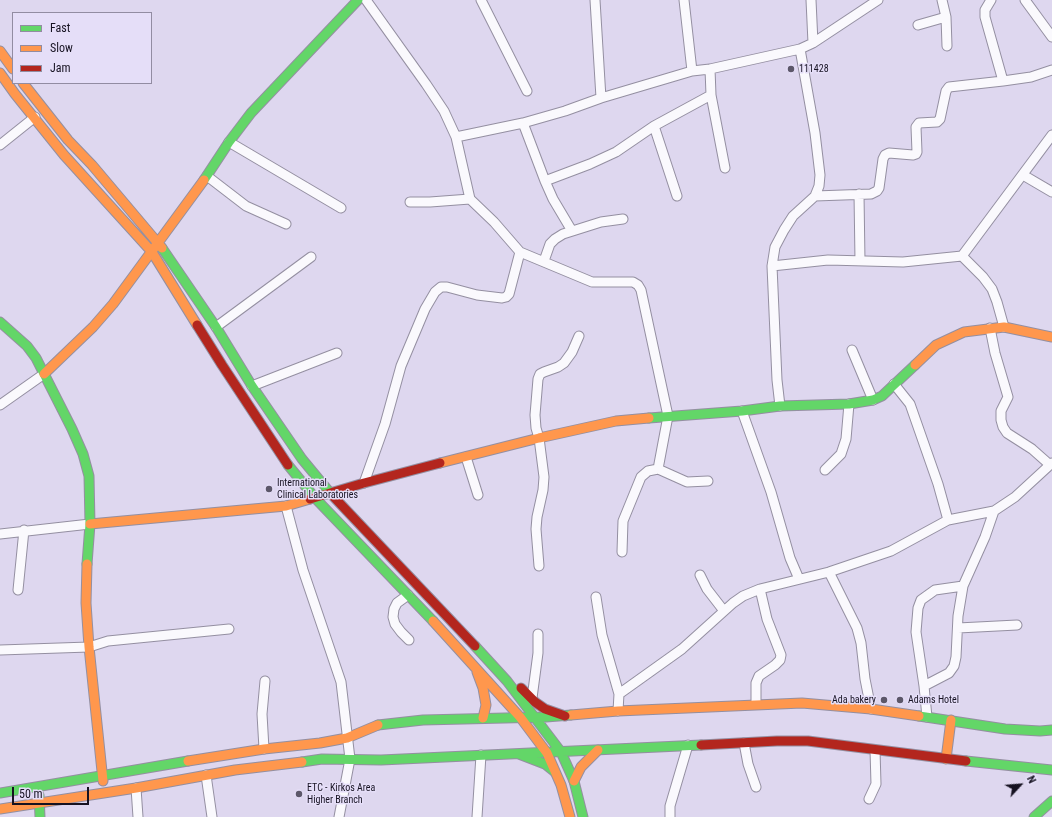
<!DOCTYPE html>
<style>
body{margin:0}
#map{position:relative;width:1052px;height:817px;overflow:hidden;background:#ded7ef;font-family:"Roboto Condensed",sans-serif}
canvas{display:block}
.legend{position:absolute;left:12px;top:12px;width:140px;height:72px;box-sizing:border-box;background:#e5def8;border:1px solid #928ca2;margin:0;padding:5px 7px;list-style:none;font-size:12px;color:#161221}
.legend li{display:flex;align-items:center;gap:8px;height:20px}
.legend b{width:20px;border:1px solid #928ca2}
.north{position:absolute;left:1000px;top:765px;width:40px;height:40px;-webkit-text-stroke:3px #e5def8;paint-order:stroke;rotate:64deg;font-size:11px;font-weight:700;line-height:16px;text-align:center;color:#161221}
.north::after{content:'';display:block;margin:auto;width:14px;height:18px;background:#161221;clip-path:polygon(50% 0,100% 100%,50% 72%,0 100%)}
.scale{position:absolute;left:12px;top:787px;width:77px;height:18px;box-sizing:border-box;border:2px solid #161221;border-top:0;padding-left:5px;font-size:12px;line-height:14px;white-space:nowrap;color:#161221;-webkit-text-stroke:3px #e5def8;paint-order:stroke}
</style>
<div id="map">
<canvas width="1052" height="817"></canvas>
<ul class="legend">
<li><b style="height:5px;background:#63d668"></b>Fast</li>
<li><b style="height:5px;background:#ff974d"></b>Slow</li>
<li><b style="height:5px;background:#b3261e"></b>Jam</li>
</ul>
<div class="north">N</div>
<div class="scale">50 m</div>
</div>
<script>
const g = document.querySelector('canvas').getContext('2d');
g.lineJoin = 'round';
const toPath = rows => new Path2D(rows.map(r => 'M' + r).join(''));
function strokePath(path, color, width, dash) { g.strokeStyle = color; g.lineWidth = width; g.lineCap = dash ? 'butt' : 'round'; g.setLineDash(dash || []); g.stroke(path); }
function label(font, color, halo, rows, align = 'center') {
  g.font = font + ' "Roboto Condensed",sans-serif'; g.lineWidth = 3; g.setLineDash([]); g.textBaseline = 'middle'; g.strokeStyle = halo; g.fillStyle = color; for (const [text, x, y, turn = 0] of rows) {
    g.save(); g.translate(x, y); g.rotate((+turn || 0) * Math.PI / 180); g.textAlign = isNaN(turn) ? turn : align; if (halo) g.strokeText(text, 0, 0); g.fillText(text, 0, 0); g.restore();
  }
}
const street = toPath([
 [366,0,426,84,444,111,456,137,523,123,565,111,601,98,692,71],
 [481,0,527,91],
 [595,0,601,98],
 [684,0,692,71,710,69,800,49,815,133,820,175,819,186,815,196,793,216,784,230,775,247,772,266,777,380,780,406],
 [811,0,813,43],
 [942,0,946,17,947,46],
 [991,0,985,10,985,17,1003,81],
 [1025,0,1052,37],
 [918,25,946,17],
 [800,49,813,43,878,0],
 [710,69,711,95,725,168],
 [523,123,545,181,590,164,616,152,654,126,711,95],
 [654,126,677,196],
 [229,142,341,208],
 [0,145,35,117],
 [1023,175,1052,192],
 [207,176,246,206,286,224],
 [545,181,553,199,572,231],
 [859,194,860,261],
 [815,196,871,194,877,191,879,188,883,159,885,155,889,153,913,155,916,154,917,152,916,127,919,123,937,122,940,119,946,91,949,87,1003,81,1031,77,1052,70],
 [470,199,494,222,520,252,592,282,633,282,638,285,641,290,668,416,658,469,648,471,641,477,623,521,622,552],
 [410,202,430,202,470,199,456,137],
 [962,256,983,277,992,289,997,302,1004,327],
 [544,261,550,244,555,239,563,234,601,222,623,219],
 [772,266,828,260,903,262,962,256,1052,135],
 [216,327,311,257],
 [990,328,995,353,1008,397,1001,411,1001,420,1003,427,1007,433,1032,449,1050,465],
 [852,350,873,400],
 [252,386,337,353],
 [0,405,44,374],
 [742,411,771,492,790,558,799,579],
 [466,457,478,495],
 [658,469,687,482,708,481],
 [825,470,841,454,846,439,849,404],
 [364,483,385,424,401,366,425,309,435,292,441,287,447,287,477,295,502,298,506,297,509,294,520,252],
 [286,506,303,570,341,682,350,759,339,817],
 [948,520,994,511,1015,497,1052,463],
 [0,534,90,524],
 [539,566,536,529,537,517,543,490,544,477,539,438,536,428,535,415,538,379,540,374,544,372,558,367,564,363,572,352,579,336],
 [829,572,857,628,861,643,865,679,871,709],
 [700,575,707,589,724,611],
 [963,586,985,537,994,511],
 [18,590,24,530],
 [408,595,397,603,394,609,393,617,395,624,401,632,409,640],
 [596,597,602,635,619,694,618,711],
 [958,628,1017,625],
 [0,650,89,647,108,641,229,629],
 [924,686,949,673,954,666,956,657,958,616,963,586,935,590,921,600,918,608,916,632,924,686,927,717],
 [619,694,682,649,733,603,743,596,760,589],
 [532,698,538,653,538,634],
 [756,704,756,683,759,676,775,665,780,660,781,655,767,619,760,589,829,572,891,551,948,520,938,484,910,404,894,384],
 [744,743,748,764,756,787],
 [264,749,262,714,265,681],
 [206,775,212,817],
 [136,788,138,817],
 [869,799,876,784,875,750],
 [477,817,481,755],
 [670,817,670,806,688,745]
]);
const fast = toPath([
 [204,180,229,142,251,113,358,0],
 [162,248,216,327,252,386,302,459,331,494],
 [0,322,27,346,36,358,72,429,83,454,89,476,90,524,87,564],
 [649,418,742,411,780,406,849,404,873,400,882,396,915,365],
 [288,465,315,498,433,621],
 [475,646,507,681,561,752,574,781,583,817],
 [919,716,1005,729,1040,731,1052,730],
 [378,725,423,720,546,717,571,715],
 [519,754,545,764,555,772],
 [966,761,1052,770],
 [302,762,322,759,381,760,701,745],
 [0,793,188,761],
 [39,795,40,817],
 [1034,817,1052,801]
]);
const slow = toPath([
 [0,51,13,69],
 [0,73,15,94,64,155,152,252,197,325],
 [23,83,68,140,92,165,162,248],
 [915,365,936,345,964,332,1004,327,1052,337],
 [44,374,93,327,113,304,204,180],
 [440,463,539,438,616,421,649,418],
 [90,524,286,506,310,499],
 [87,564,86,603,89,647,103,781],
 [433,621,520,717,547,753,561,785,570,817],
 [477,672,483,688,486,705,483,718],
 [571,715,618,711,802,703,871,709,919,716],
 [946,759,951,720],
 [188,761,264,749,320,743,347,738,378,725],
 [574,781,581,767,598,750],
 [0,809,136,788,235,770,302,762]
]);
const jam = toPath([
 [197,325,222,365,288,465],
 [331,494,475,646],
 [310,499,364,483,440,463],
 [521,688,535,702,545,709,565,716],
 [701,745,777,741,808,741,966,761]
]);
strokePath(street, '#948fa1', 11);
strokePath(fast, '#948fa1', 11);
strokePath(slow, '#948fa1', 11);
strokePath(jam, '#948fa1', 11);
strokePath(street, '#faf9fd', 9);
strokePath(fast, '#63d668', 9);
strokePath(slow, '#ff974d', 9);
strokePath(jam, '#b3261e', 9);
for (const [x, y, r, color] of [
 [791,69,4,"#5c5769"],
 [269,489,4,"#5c5769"],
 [884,700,4,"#5c5769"],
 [900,700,4,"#5c5769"],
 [299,794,4,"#5c5769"]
]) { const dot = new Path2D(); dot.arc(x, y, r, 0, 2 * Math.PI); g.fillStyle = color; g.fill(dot); strokePath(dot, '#e5def8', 1.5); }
label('10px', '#161221', '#e5def8', [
 ["111428",799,69],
 ["International",277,483],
 ["Clinical Laboratories",277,495],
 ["Ada bakery",876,700,"right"],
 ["Adams Hotel",908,700],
 ["ETC - Kirkos Area",307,788],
 ["Higher Branch",307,800]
], 'left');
</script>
